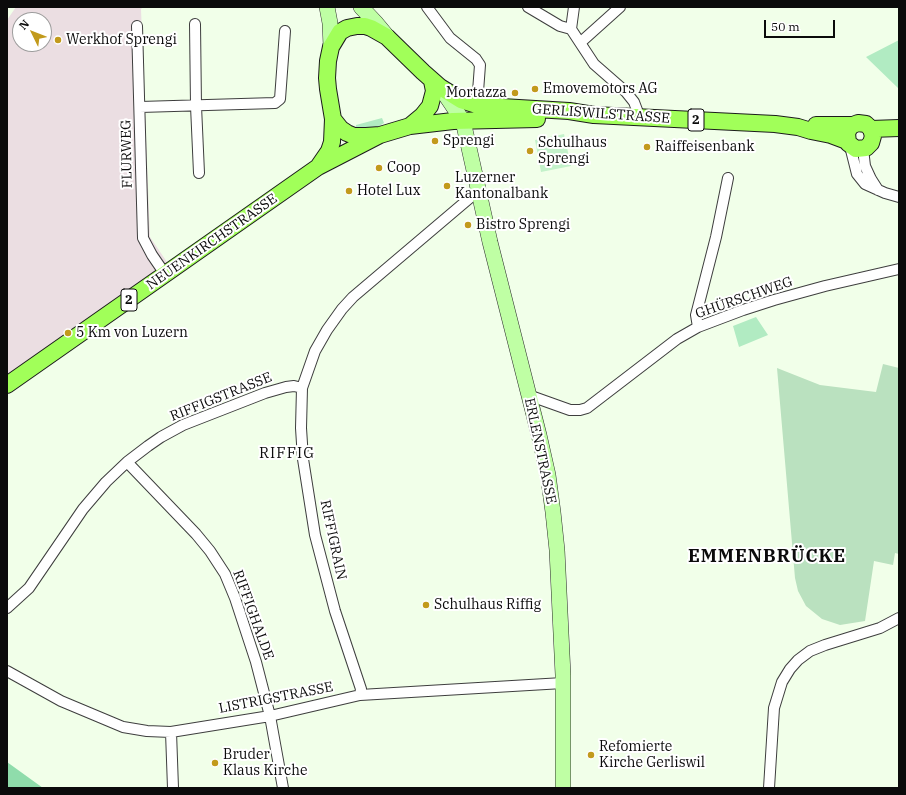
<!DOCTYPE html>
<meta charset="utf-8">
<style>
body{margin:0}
#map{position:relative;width:906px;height:795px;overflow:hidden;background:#f1ffe9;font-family:"IBM Plex Serif",serif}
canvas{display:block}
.frame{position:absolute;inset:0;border:8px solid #0b0b0b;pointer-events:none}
.north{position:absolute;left:12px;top:12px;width:40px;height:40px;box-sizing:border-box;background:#fff;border:1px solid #9d9d9d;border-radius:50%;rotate:313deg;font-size:11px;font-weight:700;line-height:16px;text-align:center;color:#0b0b0b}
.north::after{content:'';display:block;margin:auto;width:14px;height:18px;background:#c29a1c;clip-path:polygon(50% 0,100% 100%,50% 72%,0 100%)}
.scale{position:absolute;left:764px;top:20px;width:71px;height:18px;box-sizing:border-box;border:2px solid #0b0b0b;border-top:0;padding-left:5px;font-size:12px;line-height:14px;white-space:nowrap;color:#0b0b0b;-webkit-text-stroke:3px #fff;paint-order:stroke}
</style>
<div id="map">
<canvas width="906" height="795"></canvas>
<div class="frame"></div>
<div class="north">N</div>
<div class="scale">50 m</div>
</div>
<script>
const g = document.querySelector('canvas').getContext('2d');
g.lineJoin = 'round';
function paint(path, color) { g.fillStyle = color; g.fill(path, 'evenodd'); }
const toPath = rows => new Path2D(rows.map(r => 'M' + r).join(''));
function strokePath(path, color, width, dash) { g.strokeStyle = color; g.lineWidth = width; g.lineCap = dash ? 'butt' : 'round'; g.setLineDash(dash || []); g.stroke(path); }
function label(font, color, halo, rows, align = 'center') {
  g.font = font + ' "IBM Plex Serif",serif'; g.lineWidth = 4; g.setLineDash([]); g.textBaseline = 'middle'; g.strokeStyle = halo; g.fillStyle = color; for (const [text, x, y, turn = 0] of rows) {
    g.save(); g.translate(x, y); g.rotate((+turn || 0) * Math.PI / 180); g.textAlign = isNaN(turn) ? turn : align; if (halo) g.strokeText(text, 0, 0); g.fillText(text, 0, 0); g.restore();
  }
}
paint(toPath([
 [16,7,143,7,141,9,150,237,169,265,7,377,7,20],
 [20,20,44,20,44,44,20,44]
]), '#ebdee2');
paint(toPath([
 [899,40,899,89,866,57],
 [382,118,384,123,376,128,363,130,356,127,356,125],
 [756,317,768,335,739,347,733,326]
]), '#b1ebc2');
paint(toPath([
 [7,761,7,762,43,788,7,788]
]), '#8fdcab');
paint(toPath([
 [883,364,899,368,899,554,895,553,893,565,874,561,865,621,840,625,822,619,806,606,798,591,795,578,777,368,820,385,876,392]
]), '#bae1bf');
paint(toPath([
 [564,134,571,166,541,172,535,140]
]), '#c3f2ca');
const street = toPath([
 [427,7,450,38,476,59,480,65,477,105],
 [528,7,560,26,571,29],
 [574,7,571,29,594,64,626,92,634,102,640,118],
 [195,24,196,106,199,173],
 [137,26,143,238,152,255,165,274],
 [581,42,620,7],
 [140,107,275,103,280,99,285,31],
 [850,146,857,174,865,184,885,193,899,197],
 [863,149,865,166,871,179,878,190],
 [698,327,696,315,716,237,728,178],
 [528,395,570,410,580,410,587,408,677,339,698,327,743,310,774,300,825,286,899,269],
 [127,462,196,534,210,551,225,574,235,598,256,662,270,716,283,788],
 [7,608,29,588,83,509,106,482,127,462,148,446,161,437,183,425,265,393,286,387,294,386,302,388],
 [7,671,61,701,123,727,147,731,171,732,270,716,360,695,563,683],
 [360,695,361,689,335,611,315,535,303,459,301,428,302,388,315,351,327,330,342,309,353,297,478,191],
 [171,732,173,788],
 [769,788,774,708,782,682,790,669,798,660,810,651,825,645,880,628,899,618]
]);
const secondary = toPath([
 [327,7,330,23,331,47],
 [361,7,377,24,387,36],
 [440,87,463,121,490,242,539,435,548,475,553,512,557,550,563,675,563,788]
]);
const primary = toPath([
 [333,119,341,129,347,133,354,136,366,136,380,135,410,126,453,121,537,119],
 [816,125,853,125,858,123,866,124,871,129,873,136,871,143,866,148,856,149,848,143,847,133,850,127,853,125],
 [410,126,422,116,430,106,434,91,432,81],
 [871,129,899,128],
 [318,167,329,151,332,142,333,119,328,89,327,78,328,61,331,47,340,32,347,28,357,26,365,26,371,28,387,37,423,72,440,87,461,100,477,105,485,106,569,111,594,115,775,124,798,127,811,131,831,135,847,141],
 [7,385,318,167,380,135]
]);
strokePath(street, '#3e3e3e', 12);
strokePath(secondary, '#2d2d2d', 16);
strokePath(primary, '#1c1c1c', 18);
strokePath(street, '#fff', 10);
strokePath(secondary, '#bfffa4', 15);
strokePath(primary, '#a1ff59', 16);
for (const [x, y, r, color] of [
 [58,40,4,"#c29a1c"],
 [535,89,4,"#c29a1c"],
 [515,93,4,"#c29a1c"],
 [435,141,4,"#c29a1c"],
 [647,147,4,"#c29a1c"],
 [530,151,4,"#c29a1c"],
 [379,168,4,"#c29a1c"],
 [447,186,4,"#c29a1c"],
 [349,191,4,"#c29a1c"],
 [468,225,4,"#c29a1c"],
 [68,333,4,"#c29a1c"],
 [426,605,4,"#c29a1c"],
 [591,755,4,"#c29a1c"],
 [215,763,4,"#c29a1c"]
]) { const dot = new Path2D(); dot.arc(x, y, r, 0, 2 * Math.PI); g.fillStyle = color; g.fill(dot); strokePath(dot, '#fff', 1.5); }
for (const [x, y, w] of [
 [696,120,16],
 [129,300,16]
]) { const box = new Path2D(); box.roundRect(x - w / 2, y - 11, w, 22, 3); g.fillStyle = '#fff'; g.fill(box); strokePath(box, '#0b0b0b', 1); }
label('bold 13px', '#0b0b0b', null, [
 ["2",696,120],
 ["2",129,300]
]);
label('14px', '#0b0b0b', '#fff', [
 ["Werkhof Sprengi",66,40],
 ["Emovemotors AG",543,89],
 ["Mortazza",507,93,"right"],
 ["Sprengi",443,141],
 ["Schulhaus",538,143],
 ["Sprengi",538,159],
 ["Raiffeisenbank",655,147],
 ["Coop",387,168],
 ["Luzerner",455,178],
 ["Kantonalbank",455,194],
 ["Hotel Lux",357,191],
 ["Bistro Sprengi",476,225],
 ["5 Km von Luzern",76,333],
 ["Schulhaus Riffig",434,605],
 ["Refomierte",599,747],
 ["Kirche Gerliswil",599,763],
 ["Bruder",223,755],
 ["Klaus Kirche",223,771]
], 'left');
label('14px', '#0b0b0b', '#fff', [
 ["GERLISWILSTRASSE",601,114,4],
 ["FLURWEG",127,154,-91],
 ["NEUENKIRCHSTRASSE",212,242,-35],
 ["GHÜRSCHWEG",744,298,-19],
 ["RIFFIGSTRASSE",221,397,-22],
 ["ERLENSTRASSE",540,451,78],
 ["RIFFIGRAIN",333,540,78],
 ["RIFFIGHALDE",253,615,70],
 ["LISTRIGSTRASSE",276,698,-11]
]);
g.letterSpacing = '1px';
label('15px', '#0b0b0b', '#fff', [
 ["RIFFIG",287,454]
]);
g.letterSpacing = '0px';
g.letterSpacing = '1px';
label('bold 18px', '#0b0b0b', '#fff', [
 ["EMMENBRÜCKE",767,557]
]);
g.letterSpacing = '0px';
</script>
